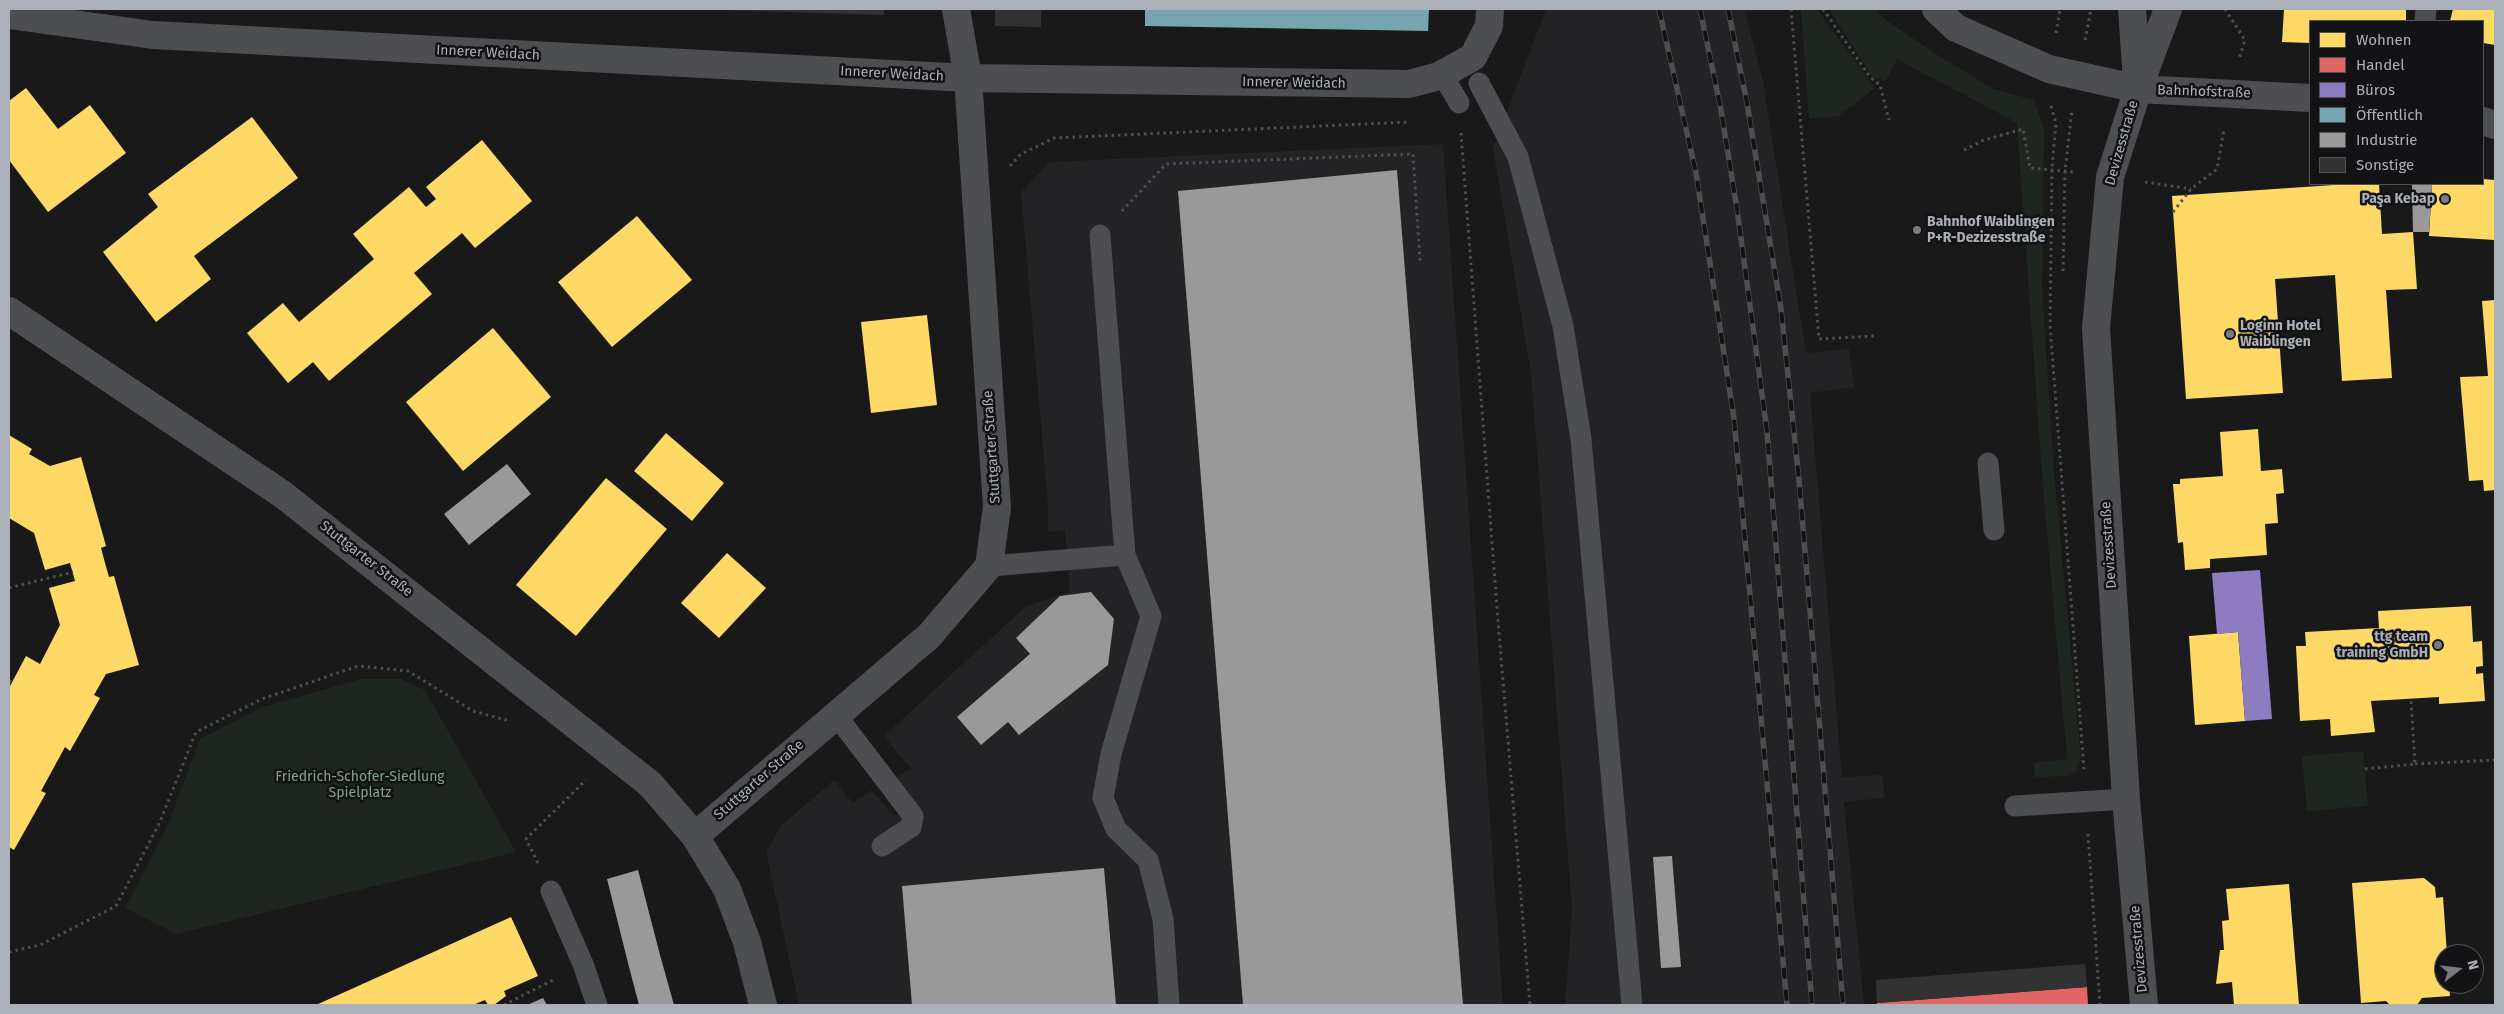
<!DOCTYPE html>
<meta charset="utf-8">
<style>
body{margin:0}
#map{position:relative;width:2504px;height:1014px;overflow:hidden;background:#191919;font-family:"Fira Sans",sans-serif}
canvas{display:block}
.frame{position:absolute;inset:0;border:10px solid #abb0b9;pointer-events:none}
.legend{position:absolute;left:2309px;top:20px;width:175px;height:165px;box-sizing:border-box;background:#131315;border:1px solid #505257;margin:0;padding:6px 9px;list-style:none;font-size:15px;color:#abb0b9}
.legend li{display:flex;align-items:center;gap:10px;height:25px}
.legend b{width:25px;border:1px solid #505257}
.north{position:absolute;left:2434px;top:944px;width:50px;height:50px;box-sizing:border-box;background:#131315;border:1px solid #505257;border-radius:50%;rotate:74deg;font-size:14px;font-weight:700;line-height:20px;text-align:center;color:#abb0b9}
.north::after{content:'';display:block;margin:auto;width:18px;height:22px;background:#787b81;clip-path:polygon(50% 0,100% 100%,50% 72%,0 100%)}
</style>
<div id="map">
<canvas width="2504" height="1014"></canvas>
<div class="frame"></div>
<ul class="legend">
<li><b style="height:14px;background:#ffd966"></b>Wohnen</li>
<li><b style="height:14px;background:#e06666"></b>Handel</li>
<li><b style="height:14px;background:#8e7cc3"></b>Büros</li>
<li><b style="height:14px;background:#76a5af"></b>Öffentlich</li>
<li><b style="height:14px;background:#999"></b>Industrie</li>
<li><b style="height:14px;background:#323233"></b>Sonstige</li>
</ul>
<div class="north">N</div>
</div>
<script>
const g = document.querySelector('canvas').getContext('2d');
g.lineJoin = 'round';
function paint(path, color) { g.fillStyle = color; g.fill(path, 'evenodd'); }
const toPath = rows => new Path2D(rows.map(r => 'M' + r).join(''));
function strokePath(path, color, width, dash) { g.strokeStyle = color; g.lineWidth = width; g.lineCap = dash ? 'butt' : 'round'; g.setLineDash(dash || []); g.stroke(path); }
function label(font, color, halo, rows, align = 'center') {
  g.font = font + ' "Fira Sans",sans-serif'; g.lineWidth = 5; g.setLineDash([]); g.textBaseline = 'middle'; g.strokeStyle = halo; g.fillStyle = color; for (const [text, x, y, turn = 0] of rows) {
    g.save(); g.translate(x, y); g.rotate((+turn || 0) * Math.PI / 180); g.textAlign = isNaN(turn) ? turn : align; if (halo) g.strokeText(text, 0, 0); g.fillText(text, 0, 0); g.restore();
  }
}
paint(toPath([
 [1546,9,1744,9,1763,81,1806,353,1849,349,1854,387,1810,393,1842,777,1882,775,1885,798,1844,802,1864,1005,1565,1005,1572,910,1531,373,1493,149],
 [1443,144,1503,1005,799,1005,766,852,781,826,834,780,853,803,872,790,893,816,908,807,890,782,910,768,884,736,1025,607,1070,592,1065,530,1048,532,1048,506,1021,192,1050,162]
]), '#232325');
paint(toPath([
 [1801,9,1817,9,1875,88,1838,116,1809,119],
 [1829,9,1875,9,1883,18,1936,54,1993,89,2034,100,2044,129,2042,288,2054,471,2081,759,2076,771,2069,776,2035,777,2034,763,2067,759,2042,475,2017,123,1897,59,1886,81,1872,76],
 [361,679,400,679,425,690,516,852,176,934,125,908,166,829,200,739,263,707],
 [2363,751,2368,806,2307,811,2302,756]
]), '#1f2620');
paint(toPath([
 [2284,9,2406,9,2406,21,2310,21,2310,43,2282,42],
 [2453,9,2495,9,2495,45,2483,43,2483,21,2450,21],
 [26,88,58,129,90,105,126,153,48,212,9,160,9,101],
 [252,117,298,178,194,256,211,279,156,322,103,252,158,207,148,194],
 [482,140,532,201,475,248,462,233,414,273,432,294,329,381,313,362,288,383,247,333,283,303,299,322,374,259,353,234,409,187,426,207,436,199,426,187],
 [2483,179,2495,180,2495,240,2429,236,2432,184,2483,184],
 [2348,184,2379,184,2382,234,2413,232,2417,289,2386,290,2392,378,2342,381,2335,275,2275,279,2283,393,2186,399,2172,196],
 [637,216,692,280,612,347,558,282],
 [2495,300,2495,490,2484,491,2483,480,2469,481,2460,377,2488,376,2482,301],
 [927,315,937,405,871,413,861,322],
 [493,328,551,397,463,471,406,402],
 [2258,429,2261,471,2282,469,2284,493,2276,494,2278,523,2265,524,2267,555,2210,559,2210,568,2185,570,2183,542,2178,543,2173,484,2180,484,2180,479,2223,476,2220,432],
 [666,433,724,483,692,521,634,471],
 [9,435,32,449,29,454,50,466,81,457,106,546,101,548,105,563,109,577,114,576,139,665,106,674,94,695,100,698,70,751,65,747,41,791,46,793,14,850,9,847,9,688,26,656,40,664,60,625,49,588,75,581,70,563,45,570,34,533,9,518],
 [606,478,667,529,576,636,516,585],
 [727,553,766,588,719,638,681,603],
 [2471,606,2473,642,2482,641,2483,666,2476,667,2476,674,2483,673,2485,701,2439,704,2439,697,2371,701,2375,732,2331,736,2330,719,2300,721,2296,646,2306,646,2305,632,2379,628,2378,611],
 [2238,632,2245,721,2195,725,2189,636],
 [2424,878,2435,887,2436,898,2443,897,2447,954,2444,954,2444,984,2449,984,2450,996,2422,998,2417,1005,2390,1005,2386,1001,2361,1003,2352,883],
 [2289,884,2299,1005,2234,1005,2232,982,2216,984,2220,950,2224,950,2222,921,2229,920,2226,889],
 [511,917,538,976,504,991,506,996,494,1005,488,1005,485,1000,473,1005,316,1005]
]), '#ffd966');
paint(toPath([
 [2087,987,2088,1005,1877,1005,1877,1003]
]), '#e06666');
paint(toPath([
 [2260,570,2272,719,2245,721,2238,632,2217,634,2212,573]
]), '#8e7cc3');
paint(toPath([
 [1145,9,1429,9,1428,31,1145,26]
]), '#76a5af');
paint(toPath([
 [1397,170,1463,1005,1243,1005,1178,191],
 [2412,184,2432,184,2429,232,2413,232],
 [507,464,531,494,469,545,444,514],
 [1091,592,1114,619,1108,665,1019,735,1008,722,981,745,957,717,1030,654,1016,638,1060,596],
 [1672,856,1681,967,1661,968,1653,857],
 [1104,868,1116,1005,912,1005,902,886],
 [638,870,660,955,674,1005,639,1005,628,963,607,879],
 [543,998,547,1005,527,1005]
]), '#999');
paint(toPath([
 [693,9,884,9,884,15],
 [995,9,1041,9,1041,27,995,26],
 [2085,964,2087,987,1877,1003,1876,980]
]), '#323233');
strokePath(toPath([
 [1791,9,1819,339,1875,336],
 [1823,9,1870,77,1880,85,1889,120],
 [2225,9,2245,40,2239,59],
 [2056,33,2060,9],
 [2085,40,2091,9],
 [2051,106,2056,123,2052,168,2050,325,2084,770],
 [1461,133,1498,621,1530,1005],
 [1964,150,1984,140,2023,129,2030,168,2074,172],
 [1010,166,1021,154,1054,138,1410,122],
 [2145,182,2191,189],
 [1122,211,1166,164,1413,154,1420,261],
 [2173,212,2191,189,2217,169,2224,129],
 [2063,271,2065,171,2072,110],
 [9,588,73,572],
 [9,681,12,682],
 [2415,764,2495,760],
 [2365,769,2415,764,2411,699],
 [2088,834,2100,1005],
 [538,863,526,839,586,780],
 [9,952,40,945,116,906,159,824,196,732,262,699,358,666,408,671,473,711,510,721],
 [504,1005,553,980]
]), '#4f5053', 3, [2.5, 4]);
strokePath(toPath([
 [2425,21,2426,9],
 [1442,74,1459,103],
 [1479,83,1518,157,1563,326,1581,439,1632,1005],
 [1100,235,1125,555],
 [1988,463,1994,530],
 [989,566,1125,555,1151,616,1111,754,1103,798,1116,829,1148,860,1163,919,1169,1005],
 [836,715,913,816,911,827,882,846],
 [2015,806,2126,799],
 [551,891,583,964,597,1005]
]), '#4d4e52', 21);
strokePath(toPath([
 [1936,9,1956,28,2049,69,2138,89],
 [9,15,153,35,968,78,1409,84,1439,76,1473,57,1489,26,1490,9],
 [9,311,282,494,650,784,695,836,727,889,747,942,763,1005],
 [695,836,929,636,989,566,997,507,968,78,956,9]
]), '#4d4e52', 28);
strokePath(toPath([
 [2132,9,2137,80],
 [2138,89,2310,98],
 [2483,121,2495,125],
 [2144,1005,2126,799,2096,328,2110,177,2138,89,2168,9]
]), '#4d4e52', 28);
const rail = toPath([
 [1659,9,1696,173,1734,418,1787,1005],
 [1700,9,1721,110,1737,209,1767,431,1812,1005],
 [1728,9,1747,103,1781,309,1799,480,1843,1005]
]);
strokePath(rail, '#4e4e50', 5.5);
strokePath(rail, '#131315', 4, [11]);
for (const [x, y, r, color] of [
 [2445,199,5,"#787b81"],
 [1917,230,5,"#787b81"],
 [2230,334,5,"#787b81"],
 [2438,645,5,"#787b81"]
]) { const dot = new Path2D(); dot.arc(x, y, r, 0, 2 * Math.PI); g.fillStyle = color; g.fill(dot); strokePath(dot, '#131315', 2); }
label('14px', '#abb0b9', '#131315', [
 ["Innerer Weidach",488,53,3],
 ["Innerer Weidach",892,74,3],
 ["Innerer Weidach",1294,83,1],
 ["Bahnhofstraße",2204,92,2],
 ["Devizesstraße",2122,143,-74],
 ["Stuttgarter Straße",992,447,-94],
 ["Devizesstraße",2109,545,-94],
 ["Stuttgarter Straße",366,559,38],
 ["Stuttgarter Straße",759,780,-41],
 ["Devizesstraße",2139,949,-95]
]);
label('bold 14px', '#abb0b9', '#131315', [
 ["Paşa Kebap",2435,199],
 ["Bahnhof Waiblingen",1927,222,"left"],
 ["P+R-Dezizesstraße",1927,238,"left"],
 ["Loginn Hotel",2240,326,"left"],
 ["Waiblingen",2240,342,"left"],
 ["ttg team",2428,637],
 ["training GmbH",2428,653]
], 'right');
label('14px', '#83a383', '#131315', [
 ["Friedrich-Schofer-Siedlung",360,777],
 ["Spielplatz",360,793]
]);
</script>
